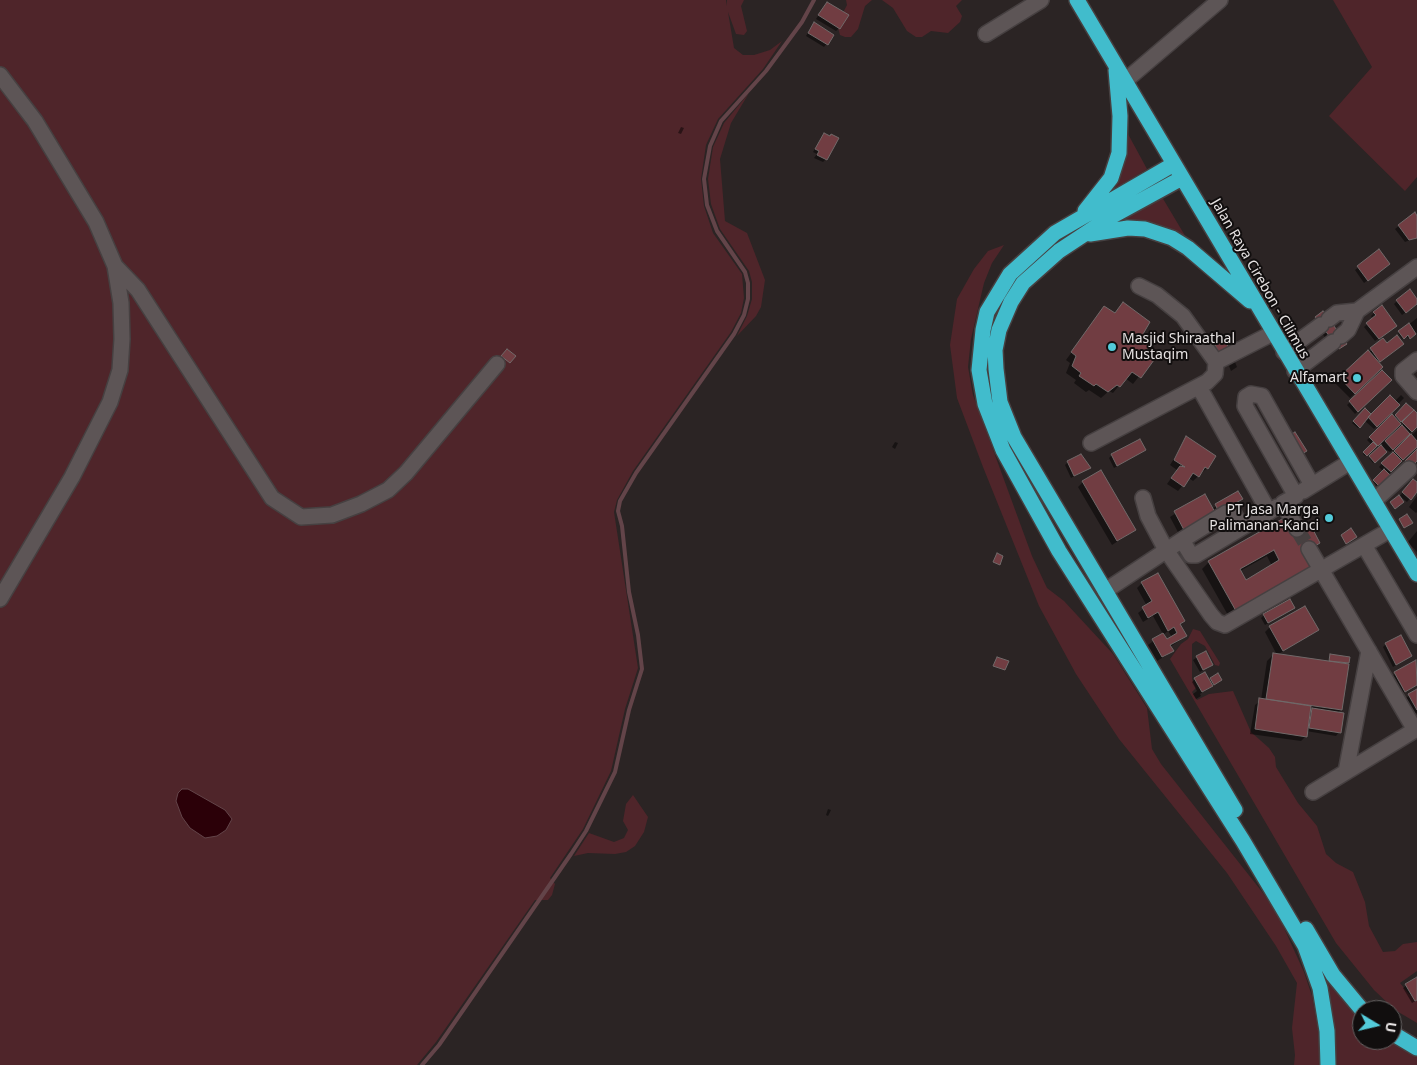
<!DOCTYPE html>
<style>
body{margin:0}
#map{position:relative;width:1417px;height:1065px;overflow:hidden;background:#2b2424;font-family:"Noto Sans",sans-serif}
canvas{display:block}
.north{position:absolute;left:1352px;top:1000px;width:50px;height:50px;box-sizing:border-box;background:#110e0e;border:1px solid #666363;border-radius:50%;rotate:99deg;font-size:14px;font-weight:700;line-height:20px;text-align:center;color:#e6e2e2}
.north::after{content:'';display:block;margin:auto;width:18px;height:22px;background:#53cbda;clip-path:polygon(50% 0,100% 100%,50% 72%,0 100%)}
</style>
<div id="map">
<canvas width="1417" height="1065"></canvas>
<div class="north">U</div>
</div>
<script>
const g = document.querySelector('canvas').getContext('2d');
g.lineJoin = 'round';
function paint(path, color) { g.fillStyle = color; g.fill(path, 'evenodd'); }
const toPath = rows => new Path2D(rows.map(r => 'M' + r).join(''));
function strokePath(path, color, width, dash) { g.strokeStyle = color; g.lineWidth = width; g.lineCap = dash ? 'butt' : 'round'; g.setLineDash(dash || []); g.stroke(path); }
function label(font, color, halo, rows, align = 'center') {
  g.font = font + ' "Noto Sans",sans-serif'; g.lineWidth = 4; g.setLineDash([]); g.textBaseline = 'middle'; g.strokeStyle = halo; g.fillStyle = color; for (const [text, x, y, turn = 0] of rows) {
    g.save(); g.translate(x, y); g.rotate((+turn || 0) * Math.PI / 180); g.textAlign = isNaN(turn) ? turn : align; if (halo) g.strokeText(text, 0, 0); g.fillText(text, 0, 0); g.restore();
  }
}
paint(toPath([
 [0,0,726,0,727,6,727,0,744,0,741,6,747,31,744,35,736,34,728,12,734,48,743,55,754,55,770,50,782,41,763,69,718,119,706,145,701,179,704,206,713,233,742,274,744,298,741,313,731,332,633,471,617,500,614,512,638,668,625,709,611,771,583,829,550,878,555,884,552,895,548,900,535,900,436,1042,417,1065,0,1065],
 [846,0,872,0,865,6,858,29,851,37,845,37,840,35,837,24,847,5],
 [882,0,962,0,956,6,962,16,960,22,948,33,931,31,922,37,916,37,907,31,893,8],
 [1333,0,1417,0,1417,177,1405,191,1329,116,1372,67],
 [749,93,731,123,720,159,725,221,747,233,765,280,761,307,756,316,737,336,747,316,752,299,752,282,749,271,720,229,711,204,708,179,713,147,724,123],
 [1128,134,1147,169,1114,189,1123,166],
 [1162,197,1187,239,1118,222,1118,221],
 [1004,245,992,263,984,283,971,339,968,367,973,395,1032,556,1047,588,1064,601,1113,654,1147,708,1152,749,1161,764,1263,893,1279,917,1304,972,1312,996,1320,1041,1321,1065,1294,1065,1295,1055,1292,1028,1297,983,1276,946,1227,873,1119,739,1076,674,1039,606,983,467,957,398,950,345,957,299,974,269,988,251],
 [1193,629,1200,631,1220,663,1219,666,1215,665,1205,646,1196,641,1192,644,1192,679,1196,688,1192,692,1197,700,1209,694,1233,691,1251,732,1269,748,1275,757,1276,767,1298,803,1317,826,1326,854,1336,863,1353,872,1365,902,1369,926,1383,952,1395,951,1403,944,1417,942,1417,971,1400,983,1409,994,1417,998,1417,1023,1395,1010,1374,990,1336,943,1170,659,1181,644,1188,639],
 [633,795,648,817,644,832,635,846,626,852,615,854,588,853,574,856,589,833,614,842,624,838,628,830,623,821,626,804],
 [1320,964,1341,995,1362,1019,1362,1040,1389,1040,1417,1056,1417,1065,1334,1065]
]), '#4f252a');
const water = toPath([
 [182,789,188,789,225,810,232,819,226,830,217,836,205,838,190,828,182,817,176,801,178,793,182,789]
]);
paint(water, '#2b0008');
strokePath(water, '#634449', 1);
paint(toPath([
 [824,7,839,28,836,31,816,19],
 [812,27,833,35,824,47,806,36],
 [681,127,684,128,681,134,678,133],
 [824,135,829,137,826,159,823,162,814,158,817,154,813,152],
 [1414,214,1417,218,1417,237,1405,242,1395,229],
 [1379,251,1385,267,1364,283,1355,270],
 [1397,301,1417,301,1417,303,1402,315,1394,304],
 [1123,304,1141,334,1143,354,1152,360,1133,384,1125,378,1113,393,1109,391,1101,398,1089,390,1086,392,1074,383,1076,380,1066,373,1070,363,1066,360,1104,308,1114,314],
 [1374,313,1392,328,1375,341,1364,327,1373,319,1371,316],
 [1316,318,1342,347,1335,351,1313,321],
 [1417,318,1417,333,1409,339,1406,336,1402,339,1398,333],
 [1383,340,1386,344,1400,347,1378,363,1382,367,1350,398,1335,383],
 [1235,362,1237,367,1231,371,1229,366],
 [1382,372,1390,380,1355,414,1347,405],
 [1401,395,1404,398,1374,429,1365,421,1358,428,1352,423,1365,410,1367,420,1390,397,1395,401],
 [1406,404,1412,410,1398,423,1401,425,1414,412,1417,415,1417,425,1409,434,1411,436,1417,430,1417,445,1377,486,1373,481,1383,471,1379,467,1397,447,1390,452,1387,450,1373,463,1369,458,1383,445,1380,442,1365,456,1363,454,1372,445,1367,440],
 [1187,438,1207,468,1193,481,1189,478,1178,491,1167,484,1177,470,1170,465],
 [895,442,898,443,895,449,892,447],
 [1145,450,1114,468,1109,458,1112,455],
 [1068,462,1089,467,1071,478,1065,465],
 [1083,482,1134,529,1129,534,1112,545,1078,487],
 [1410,483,1417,484,1417,490,1407,502,1400,496],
 [1238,492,1241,499,1238,502,1179,534,1170,517,1204,495,1212,509],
 [1417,496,1417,512,1416,513,1409,507],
 [1283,520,1312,549,1229,617,1202,569,1209,562],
 [1267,556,1272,566,1245,581,1240,571],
 [1417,531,1417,552,1408,542],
 [1142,583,1183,621,1180,625,1186,636,1170,647,1172,650,1167,655,1157,661,1148,645,1163,634,1153,616,1143,622,1138,613,1147,606,1137,588],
 [1168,631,1172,637,1166,640,1163,635],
 [1293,608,1265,625,1261,618,1264,615],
 [1270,627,1317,630,1277,655,1265,632],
 [1386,644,1410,656,1393,667,1383,647],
 [1205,652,1212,664,1200,672,1193,660],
 [1274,654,1328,662,1330,655,1348,658,1341,710,1337,713,1339,732,1336,736,1306,731,1306,736,1301,741,1250,734,1255,705,1261,700,1267,661],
 [1416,661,1417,685,1401,694,1392,676],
 [1195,679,1208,681,1210,679,1219,681,1200,694,1201,696,1196,699,1193,694,1197,691,1192,682],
 [1417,690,1417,713,1415,714,1406,698],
 [828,809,831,810,828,816,826,815],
 [1417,978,1417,1000,1412,1003,1403,988]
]), '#0007');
strokePath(toPath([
 [422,1065,439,1045,571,854,586,831,615,772,629,710,642,669,638,635,629,592,622,526,618,511,620,501,636,473,734,334,744,315,748,299,748,283,745,272,717,231,707,205,704,179,710,146,721,121,766,71,802,22,814,0]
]), '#634449', 4);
const building = toPath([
 [827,2,849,15,840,29,818,15,827,2],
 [814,22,834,35,828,45,808,33,814,22],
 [824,133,830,136,831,134,839,138,827,160,817,155,819,151,815,149,824,133],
 [1415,212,1417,216,1417,238,1409,240,1398,225,1415,212],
 [1379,249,1390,264,1368,281,1357,266,1379,249],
 [1410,289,1417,299,1417,304,1406,313,1396,300,1410,289],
 [1123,302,1150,322,1143,334,1153,341,1145,353,1154,360,1141,378,1132,372,1120,387,1117,385,1108,392,1096,384,1094,386,1079,376,1081,373,1072,366,1076,356,1071,352,1104,306,1115,313,1123,302],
 [1382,305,1397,326,1379,339,1366,323,1376,315,1373,312,1382,305],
 [1323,311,1347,344,1339,349,1315,317,1323,311],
 [1409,323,1416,334,1410,339,1408,335,1404,339,1398,331,1409,323],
 [1397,335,1404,344,1380,362,1370,348,1383,338,1387,343,1397,335],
 [1225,340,1230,350,1220,355,1215,345,1225,340],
 [507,349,516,356,510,363,501,356,507,349],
 [1368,350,1383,367,1355,394,1339,377,1368,350],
 [1382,370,1392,380,1358,412,1349,401,1382,370],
 [1390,395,1400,405,1377,427,1368,417,1390,395],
 [1406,403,1414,410,1401,422,1395,415,1406,403],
 [1365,408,1371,414,1360,428,1353,421,1365,408],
 [1414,410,1417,413,1417,427,1412,432,1402,422,1414,410],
 [1392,414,1401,424,1378,446,1369,437,1392,414],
 [1402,425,1410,434,1393,450,1385,441,1402,425],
 [1295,432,1307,451,1298,456,1287,437,1295,432],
 [1411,434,1417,441,1417,447,1403,460,1394,451,1411,434],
 [1186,436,1216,456,1208,469,1205,467,1199,477,1193,473,1184,487,1171,478,1180,466,1185,467,1174,460,1186,436],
 [1140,439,1146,450,1117,466,1111,454,1140,439],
 [1373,442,1377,446,1367,456,1363,452,1373,442],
 [1381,445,1387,452,1375,463,1369,456,1381,445],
 [1417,449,1417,461,1411,467,1405,461,1417,449],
 [1393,452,1402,461,1391,472,1381,463,1393,452],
 [1081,454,1091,468,1074,476,1067,461,1081,454],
 [1384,469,1390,475,1379,486,1373,480,1384,469],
 [1101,470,1136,530,1117,541,1082,481,1101,470],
 [1413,479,1417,482,1417,492,1411,500,1402,492,1413,479],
 [1238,491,1243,499,1219,512,1215,504,1238,491],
 [1205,494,1216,514,1184,530,1174,511,1205,494],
 [1399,495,1404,502,1395,509,1390,502,1399,495],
 [1407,514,1413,523,1404,528,1399,519,1407,514],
 [1284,518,1291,532,1309,522,1320,543,1303,553,1311,568,1236,611,1208,561,1284,518],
 [1274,550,1279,560,1246,580,1240,569,1274,550],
 [1351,528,1357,537,1346,544,1341,535,1351,528],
 [997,553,1003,556,1000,565,993,562,997,553],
 [1158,573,1185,621,1180,624,1187,636,1170,645,1174,651,1162,657,1152,639,1163,633,1167,639,1177,633,1174,627,1168,631,1158,612,1148,618,1142,607,1152,601,1141,582,1158,573],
 [1290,599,1295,608,1268,623,1263,614,1290,599],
 [1305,606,1319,630,1283,651,1269,626,1305,606],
 [1401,635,1412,656,1396,665,1385,643,1401,635],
 [1206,651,1213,665,1203,670,1196,656,1206,651],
 [1273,653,1349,664,1342,710,1266,699,1273,653],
 [1330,654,1350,657,1349,663,1329,661,1330,654],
 [997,657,1009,661,1005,670,993,666,997,657],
 [1416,660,1417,685,1405,692,1394,672,1416,660],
 [1205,672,1213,686,1202,692,1194,678,1205,672],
 [1218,673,1222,680,1214,685,1210,678,1218,673],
 [1417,689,1417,710,1408,694,1417,689],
 [1259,698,1311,706,1307,737,1255,729,1259,698],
 [1312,708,1344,713,1341,733,1309,728,1312,708],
 [1417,977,1417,1000,1415,1001,1405,984,1417,977]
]);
paint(building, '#713d42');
strokePath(building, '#716969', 1);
strokePath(toPath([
 [1297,529,1309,549]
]), '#474040', 15, [15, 8]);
const minor = toPath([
 [986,34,1041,0],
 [0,75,35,121,96,222,115,266,121,303,122,339,120,370,110,402,72,477,0,599],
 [1125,81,1220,0],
 [115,266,138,290,272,498,301,517,332,515,361,504,388,490,406,473,497,364],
 [1139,286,1157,295,1183,316,1216,362],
 [1329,319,1337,313,1357,311],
 [1341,336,1348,330,1357,311,1417,267],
 [1284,352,1321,325],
 [1417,360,1403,371,1403,376,1417,392],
 [1295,371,1333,342],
 [1199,387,1269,512],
 [1091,443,1207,382,1215,374,1216,362,1273,333],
 [1303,491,1350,462],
 [1143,498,1148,516,1166,550,1211,615,1217,622,1225,625,1390,530],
 [1374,501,1409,469],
 [1241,528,1277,507],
 [1297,529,1283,503,1296,496,1245,406,1246,397,1251,394,1262,396,1312,485],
 [1364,545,1417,635],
 [1309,549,1415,730,1313,792],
 [1105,591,1182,540,1226,513,1234,514,1241,526,1241,528,1196,555,1191,555,1182,540],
 [1346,772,1369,651]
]);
const highway = toPath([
 [1077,0,1417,574],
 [1174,164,1055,233,1010,274,987,312,983,330,979,370,985,404,1003,450,1059,551,1243,841,1305,946,1320,988,1327,1031,1328,1065],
 [1182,178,1109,218,1059,251,1023,283,1011,302,999,330,995,350,996,369,1000,402,1014,437,1235,810],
 [1085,211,1111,178,1119,153,1120,116,1116,70],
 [1090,234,1128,228,1145,229,1172,238,1188,248,1250,301],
 [1306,929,1333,975,1362,1010],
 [1392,1033,1417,1048]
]);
strokePath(minor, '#464041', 18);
strokePath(highway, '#464041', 18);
strokePath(minor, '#5d5556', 15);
strokePath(highway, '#41bccc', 15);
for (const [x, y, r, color] of [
 [1112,347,5,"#53cbda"],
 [1357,378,5,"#53cbda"],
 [1329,518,5,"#53cbda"]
]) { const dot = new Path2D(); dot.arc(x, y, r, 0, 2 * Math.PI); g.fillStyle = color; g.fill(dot); strokePath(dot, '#110e0e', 2); }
label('14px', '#e6e2e2', '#110e0e', [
 ["Jalan Raya Cirebon - Cilimus",1260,279,60]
]);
label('14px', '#e6e2e2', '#110e0e', [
 ["Masjid Shiraathal",1122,339,"left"],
 ["Mustaqim",1122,355,"left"],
 ["Alfamart",1347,378],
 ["PT Jasa Marga",1319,510],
 ["Palimanan-Kanci",1319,526]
], 'right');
</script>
